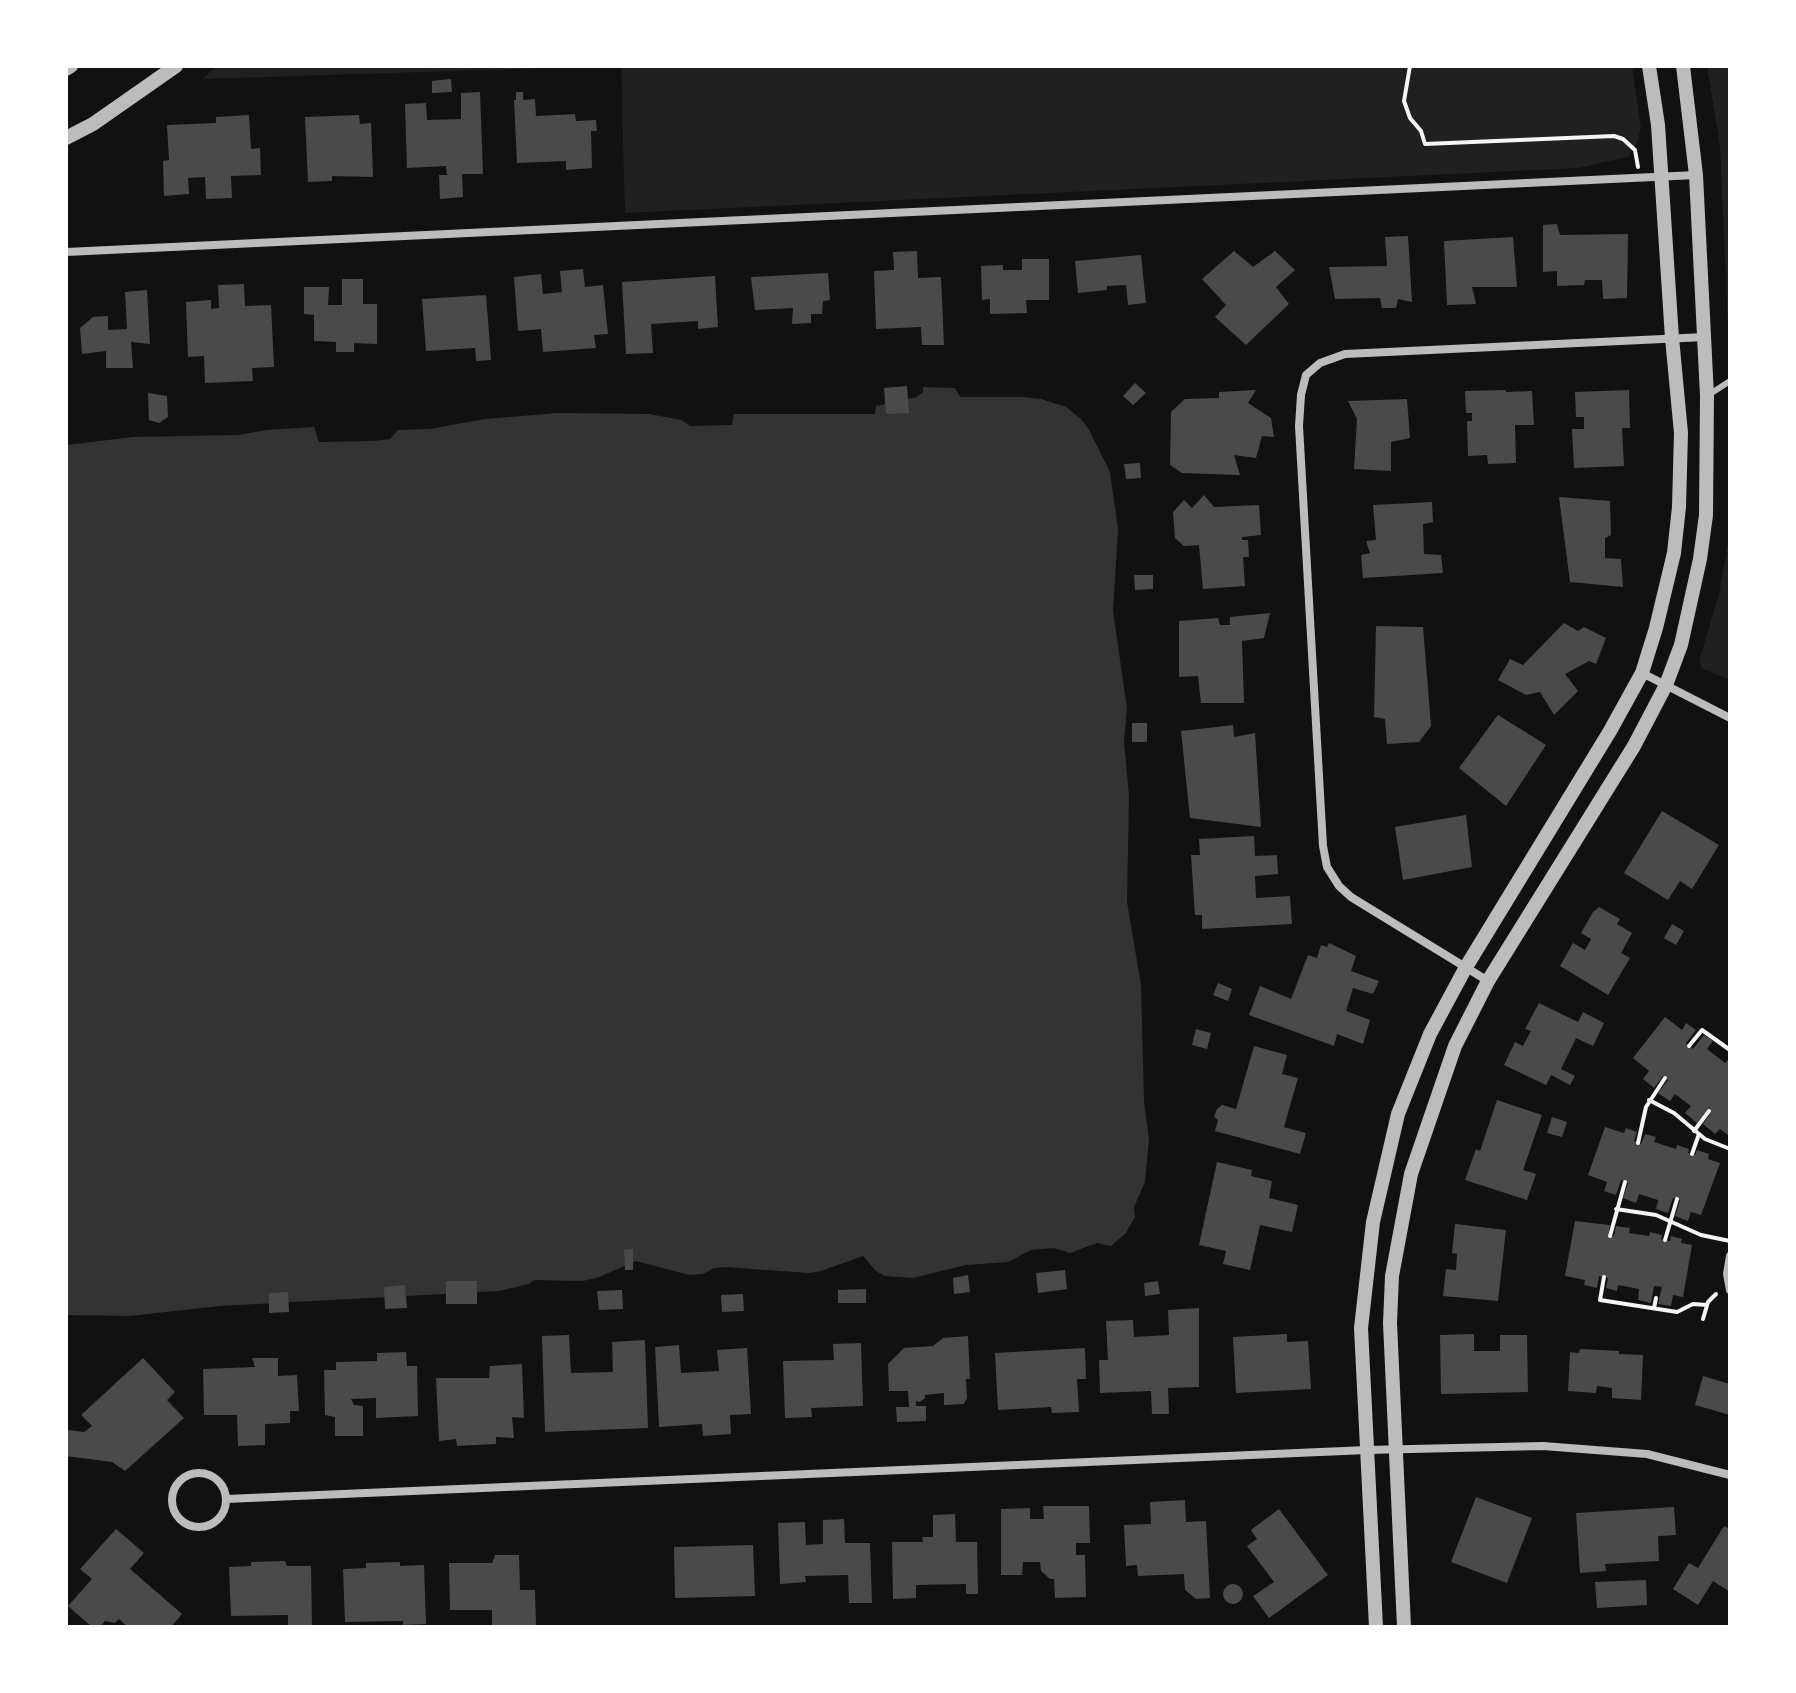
<!DOCTYPE html>
<style>
body{margin:0}
#map{position:relative;width:1796px;height:1693px;overflow:hidden;background:#111;font-family:Figtree,sans-serif}
canvas{display:block}
.frame{position:absolute;inset:0;border:68px solid #fff;pointer-events:none}
</style>
<div id="map">
<canvas width="1796" height="1693"></canvas>
<div class="frame"></div>
</div>
<script>
const g = document.querySelector('canvas').getContext('2d');
g.lineJoin = 'round';
function paint(path, color) { g.fillStyle = color; g.fill(path, 'evenodd'); }
const toPath = rows => new Path2D(rows.map(r => 'M' + r).join(''));
function strokePath(path, color, width, dash) { g.strokeStyle = color; g.lineWidth = width; g.lineCap = dash ? 'butt' : 'round'; g.setLineDash(dash || []); g.stroke(path); }
paint(toPath([
 [217,66,611,66,202,79],
 [621,66,1632,66,1641,128,1637,143,1628,157,1578,168,625,213],
 [1707,66,1730,66,1730,373,1720,146],
 [1730,532,1730,680,1702,668,1699,661,1719,594]
]), '#202020');
paint(toPath([
 [923,387,955,388,960,397,1023,397,1041,399,1066,407,1081,419,1088,428,1110,472,1118,529,1113,611,1127,708,1124,741,1129,796,1127,902,1141,985,1144,1101,1149,1139,1145,1182,1134,1207,1135,1217,1126,1233,1111,1246,1097,1243,1070,1253,1054,1248,1031,1250,1008,1262,966,1265,913,1278,885,1276,876,1271,863,1256,821,1271,809,1273,724,1267,714,1268,703,1274,689,1275,636,1261,599,1277,583,1281,534,1280,529,1284,499,1291,220,1306,130,1316,66,1315,66,445,133,437,238,435,266,430,314,427,319,442,374,441,390,439,398,430,430,429,485,419,557,413,649,414,682,420,690,426,732,425,734,414,875,414,876,406,917,397,923,392]
]), '#333');
paint(toPath([
 [451,79,452,92,432,93,432,81],
 [480,92,483,174,462,174,463,197,440,199,439,175,447,175,446,166,407,168,405,104,426,103,427,120,461,119,461,93],
 [516,92,523,92,523,100,535,99,536,116,575,114,576,121,596,120,597,131,591,131,592,168,566,170,566,161,517,163,514,100,516,100],
 [249,115,251,149,260,148,261,175,231,176,232,198,206,199,205,177,188,178,189,194,164,196,163,161,169,160,167,125,216,123,216,117],
 [359,115,360,124,371,123,373,177,332,176,332,181,308,182,305,117],
 [1557,224,1560,235,1628,234,1627,298,1603,299,1602,280,1585,280,1584,285,1557,286,1557,271,1543,272,1543,225],
 [1408,236,1412,302,1398,299,1396,308,1382,308,1380,298,1335,299,1329,267,1387,266,1385,237],
 [1513,237,1517,287,1472,287,1476,304,1447,305,1444,241],
 [917,251,918,278,941,277,944,345,922,345,921,327,876,329,874,271,894,270,893,252],
 [1234,251,1253,267,1275,251,1295,270,1276,287,1289,304,1246,345,1215,317,1226,305,1202,279],
 [1141,255,1146,303,1128,305,1126,285,1107,286,1107,290,1078,293,1075,261],
 [1022,259,1049,259,1049,300,1026,300,1027,313,990,314,990,299,982,300,981,266,1003,265,1003,270,1022,270],
 [583,269,585,287,603,285,608,334,594,335,596,348,543,352,541,329,518,331,514,277,541,274,543,294,562,292,560,271],
 [828,273,830,300,823,301,822,314,811,314,811,323,792,324,793,308,755,310,751,277],
 [715,276,718,327,698,329,698,321,651,324,653,353,626,354,622,282],
 [342,279,363,279,363,304,377,304,377,344,354,343,354,352,336,352,336,342,314,341,314,315,304,314,304,287,329,287,328,305,342,305],
 [244,284,245,306,271,305,274,367,252,368,253,381,205,383,204,356,188,357,186,302,211,300,211,309,219,308,218,285],
 [147,290,150,344,131,342,133,368,106,368,106,351,82,354,80,328,93,317,108,316,108,330,127,329,125,292],
 [486,295,491,360,476,361,475,348,426,351,422,299],
 [1135,383,1146,393,1133,405,1123,396],
 [907,386,909,413,886,414,884,388],
 [1256,390,1248,403,1271,418,1274,437,1262,436,1256,458,1234,455,1240,475,1182,473,1170,465,1171,412,1185,399,1219,398,1219,392],
 [1506,390,1506,392,1532,391,1534,425,1515,425,1516,463,1488,464,1487,455,1468,456,1467,421,1472,421,1472,413,1466,413,1465,391],
 [1629,390,1630,428,1622,428,1624,466,1574,468,1572,429,1584,429,1584,417,1576,417,1575,392],
 [148,393,167,396,168,417,159,423,149,420],
 [1407,399,1410,438,1391,442,1391,471,1354,469,1357,419,1348,401],
 [1140,463,1141,478,1126,479,1124,464],
 [1204,495,1214,507,1259,505,1261,535,1242,537,1242,540,1248,540,1249,557,1243,557,1245,586,1203,589,1199,545,1184,546,1175,538,1173,512,1184,500,1192,508],
 [1559,497,1610,501,1611,535,1605,538,1605,558,1621,559,1623,587,1570,582],
 [1432,502,1433,522,1423,524,1424,554,1441,555,1443,573,1363,578,1361,555,1370,553,1366,541,1376,540,1373,505],
 [1134,575,1153,575,1153,589,1135,590],
 [1270,613,1264,638,1242,641,1244,703,1201,703,1198,676,1179,677,1179,621,1218,618,1220,625,1230,625,1230,617],
 [1564,623,1578,631,1584,627,1606,638,1596,664,1589,661,1565,674,1578,691,1554,715,1540,692,1526,695,1498,680,1510,659,1523,665],
 [1376,626,1423,627,1431,726,1419,742,1387,744,1385,719,1374,717],
 [1498,715,1546,745,1506,806,1459,768],
 [1132,723,1147,723,1147,742,1132,742],
 [1233,725,1234,737,1255,733,1261,827,1190,818,1181,731],
 [1662,811,1719,845,1692,889,1680,881,1668,900,1624,873],
 [1466,815,1472,867,1403,880,1395,827],
 [1254,836,1255,856,1277,855,1278,874,1255,876,1256,898,1290,896,1292,924,1202,929,1202,915,1195,915,1191,855,1200,855,1199,839],
 [1599,907,1620,919,1617,924,1632,933,1621,953,1630,958,1608,995,1560,966,1573,943,1585,950,1591,939,1581,933,1593,912],
 [1672,924,1684,931,1676,945,1664,938],
 [1329,943,1356,956,1351,971,1379,981,1373,994,1353,988,1346,1011,1370,1020,1363,1044,1337,1034,1334,1046,1249,1015,1260,986,1291,999,1308,955,1317,958,1321,945,1327,947],
 [1218,983,1232,989,1228,1001,1213,995],
 [1539,1003,1578,1022,1583,1012,1604,1023,1593,1046,1576,1038,1561,1069,1575,1076,1570,1085,1551,1075,1546,1085,1504,1065,1515,1042,1523,1046,1531,1031,1525,1029],
 [1665,1017,1682,1030,1686,1023,1696,1030,1686,1043,1693,1049,1704,1035,1713,1041,1707,1049,1725,1063,1728,1060,1730,1061,1730,1132,1728,1135,1720,1129,1715,1134,1703,1124,1711,1113,1707,1110,1697,1123,1685,1113,1691,1106,1675,1094,1670,1101,1658,1093,1668,1080,1663,1076,1654,1088,1643,1079,1649,1071,1633,1058],
 [1196,1029,1211,1033,1207,1049,1192,1045],
 [1254,1046,1287,1055,1282,1074,1298,1078,1284,1127,1306,1133,1300,1154,1215,1131,1218,1120,1214,1117,1217,1109,1222,1105,1236,1109],
 [1497,1100,1542,1115,1523,1170,1536,1174,1527,1200,1465,1180,1476,1149,1480,1151],
 [1552,1117,1567,1122,1562,1137,1547,1133],
 [1605,1127,1624,1133,1626,1128,1637,1132,1634,1141,1641,1144,1645,1134,1656,1137,1654,1142,1676,1149,1677,1145,1689,1149,1688,1153,1695,1155,1697,1150,1709,1154,1708,1159,1720,1163,1701,1215,1691,1212,1688,1221,1675,1216,1680,1200,1673,1198,1668,1213,1656,1209,1658,1200,1639,1194,1636,1203,1623,1198,1628,1183,1621,1180,1616,1195,1604,1191,1607,1182,1588,1175],
 [1217,1162,1252,1170,1251,1176,1272,1181,1269,1198,1298,1205,1292,1232,1260,1225,1250,1270,1223,1264,1226,1251,1199,1245],
 [1575,1221,1610,1225,1608,1236,1614,1236,1616,1226,1630,1228,1629,1233,1649,1236,1650,1232,1662,1235,1661,1239,1670,1241,1671,1236,1682,1239,1681,1243,1692,1245,1683,1297,1673,1295,1671,1306,1658,1304,1662,1287,1654,1286,1651,1303,1638,1300,1639,1289,1618,1285,1617,1291,1606,1288,1608,1278,1599,1276,1597,1288,1584,1285,1585,1280,1565,1276],
 [1455,1224,1506,1230,1498,1301,1443,1296,1446,1269,1456,1270,1457,1254,1452,1253],
 [633,1249,633,1270,625,1270,624,1250],
 [1065,1270,1067,1289,1038,1293,1036,1273],
 [968,1275,970,1292,954,1294,953,1278],
 [446,1281,477,1281,477,1304,446,1304],
 [1158,1281,1160,1294,1145,1296,1144,1283],
 [405,1285,407,1308,385,1309,384,1287],
 [866,1289,866,1303,838,1303,838,1290],
 [622,1290,623,1309,599,1310,597,1291],
 [288,1292,289,1312,269,1313,269,1293],
 [743,1294,744,1311,722,1312,721,1295],
 [1199,1308,1199,1387,1168,1388,1169,1414,1152,1414,1151,1391,1100,1393,1099,1360,1108,1360,1106,1321,1133,1320,1134,1337,1169,1335,1168,1310],
 [1287,1334,1287,1342,1308,1341,1311,1389,1236,1393,1233,1337],
 [1474,1334,1474,1351,1500,1351,1500,1335,1527,1335,1528,1392,1441,1394,1440,1335],
 [569,1335,571,1373,613,1372,612,1342,645,1340,648,1428,545,1432,542,1336],
 [968,1336,970,1379,966,1379,967,1398,964,1404,944,1405,944,1393,925,1395,925,1398,920,1402,916,1401,916,1406,926,1406,926,1421,897,1422,896,1407,909,1407,908,1391,889,1391,888,1364,904,1348,933,1346,943,1338],
 [861,1343,863,1406,811,1408,812,1417,785,1418,783,1361,834,1360,833,1344],
 [679,1345,681,1373,719,1371,717,1350,747,1348,751,1414,730,1415,731,1434,703,1436,702,1424,659,1427,655,1347],
 [1085,1348,1086,1379,1077,1379,1079,1412,1052,1413,1051,1407,998,1410,995,1353],
 [1580,1349,1619,1351,1619,1354,1643,1355,1641,1400,1612,1398,1612,1388,1597,1386,1596,1393,1568,1391,1570,1352,1579,1353],
 [406,1352,407,1366,417,1366,418,1416,376,1418,376,1398,351,1399,354,1405,363,1406,363,1436,335,1436,335,1417,325,1415,324,1370,336,1370,336,1362,377,1361,377,1353],
 [143,1358,175,1392,167,1400,184,1418,125,1471,112,1462,66,1456,68,1430,84,1432,92,1426,81,1415],
 [252,1358,278,1358,278,1376,297,1375,299,1411,290,1411,290,1423,265,1424,265,1445,238,1446,237,1415,204,1415,203,1369,255,1367],
 [522,1364,524,1418,512,1417,514,1438,496,1437,496,1444,457,1446,456,1439,439,1441,436,1378,489,1378,490,1366],
 [1703,1376,1730,1384,1730,1415,1695,1405],
 [1476,1497,1532,1518,1507,1583,1451,1562],
 [1185,1500,1186,1522,1206,1521,1210,1598,1196,1599,1185,1590,1184,1574,1138,1576,1137,1565,1126,1566,1124,1525,1151,1524,1150,1502],
 [1043,1506,1089,1506,1090,1543,1076,1543,1076,1555,1085,1555,1086,1597,1055,1598,1054,1579,1050,1579,1041,1571,1040,1562,1023,1562,1022,1575,1001,1575,1001,1509,1030,1508,1030,1519,1044,1519],
 [1674,1507,1676,1535,1658,1536,1659,1561,1605,1564,1606,1571,1580,1573,1576,1513],
 [1279,1509,1328,1575,1269,1618,1253,1596,1274,1582,1247,1546,1257,1539,1251,1530],
 [955,1514,956,1542,977,1542,978,1594,966,1594,966,1584,916,1585,916,1598,893,1599,892,1542,923,1542,922,1537,933,1537,933,1515],
 [844,1519,845,1543,870,1543,872,1603,849,1603,848,1575,805,1576,806,1582,780,1584,778,1523,805,1522,806,1545,823,1544,823,1520],
 [1724,1526,1730,1529,1730,1592,1713,1581,1698,1605,1673,1589,1689,1563,1698,1568],
 [116,1529,144,1553,130,1569,182,1614,171,1627,128,1627,119,1619,115,1623,105,1621,100,1627,92,1627,68,1606,92,1579,80,1569],
 [753,1545,755,1596,675,1598,674,1547],
 [495,1555,519,1555,520,1590,535,1590,536,1626,492,1627,492,1610,450,1610,449,1563,492,1563],
 [285,1561,287,1566,311,1566,312,1626,288,1626,288,1615,231,1616,229,1567,251,1566,251,1562],
 [400,1562,400,1566,424,1565,426,1624,403,1625,403,1621,345,1622,343,1569,366,1568,366,1563],
 [1646,1580,1647,1605,1597,1608,1595,1582],
 '1223 1594a10 10 0 1 1 20 0a10 10 0 1 1-20 0Z'
]), '#4a4a4a');
strokePath(toPath([
 [1410,66,1404,101,1410,118,1421,131,1425,144,1614,136,1623,139,1635,150,1638,167],
 [1689,1046,1702,1030,1730,1050],
 [1649,1100,1674,1113,1705,1139,1730,1149],
 [1694,1131,1709,1111],
 [1638,1143,1646,1107,1665,1078],
 [1692,1154,1699,1134],
 [1616,1209,1656,1215,1701,1235,1730,1241],
 [1610,1236,1625,1182],
 [1665,1240,1677,1199],
 [1604,1277,1600,1300,1677,1312,1693,1304,1707,1305],
 [1654,1308,1656,1298],
 [1703,1319,1708,1302,1716,1294]
]), '#f5f5f5', 4);
strokePath(toPath([
 [1710,394,1730,381]
]), '#bcbcbc', 6);
strokePath(toPath([
 [66,252,1696,175],
 [1642,673,1730,718],
 [1488,981,1351,897,1339,886,1327,867,1323,846,1299,426,1301,395,1306,375,1320,363,1345,354,1705,337],
 [1730,1256,1727,1274,1730,1290],
 '172 1500a27 27 0 1 1 54 0a27 27 0 1 1-54 0Z',
 [226,1499,1367,1450,1543,1446,1647,1454,1730,1475]
]), '#bcbcbc', 8);
strokePath(toPath([
 [66,69,71,66],
 [66,138,93,124,176,66],
 [1376,1627,1361,1328,1373,1222,1398,1114,1430,1034,1466,967,1610,731,1642,673,1656,628,1674,553,1679,507,1681,433,1672,338,1658,125,1649,66],
 [1404,1627,1390,1323,1392,1276,1411,1174,1455,1046,1488,981,1634,746,1666,685,1681,645,1700,559,1706,515,1707,396,1696,175,1683,66]
]), '#bcbcbc', 14);
</script>
